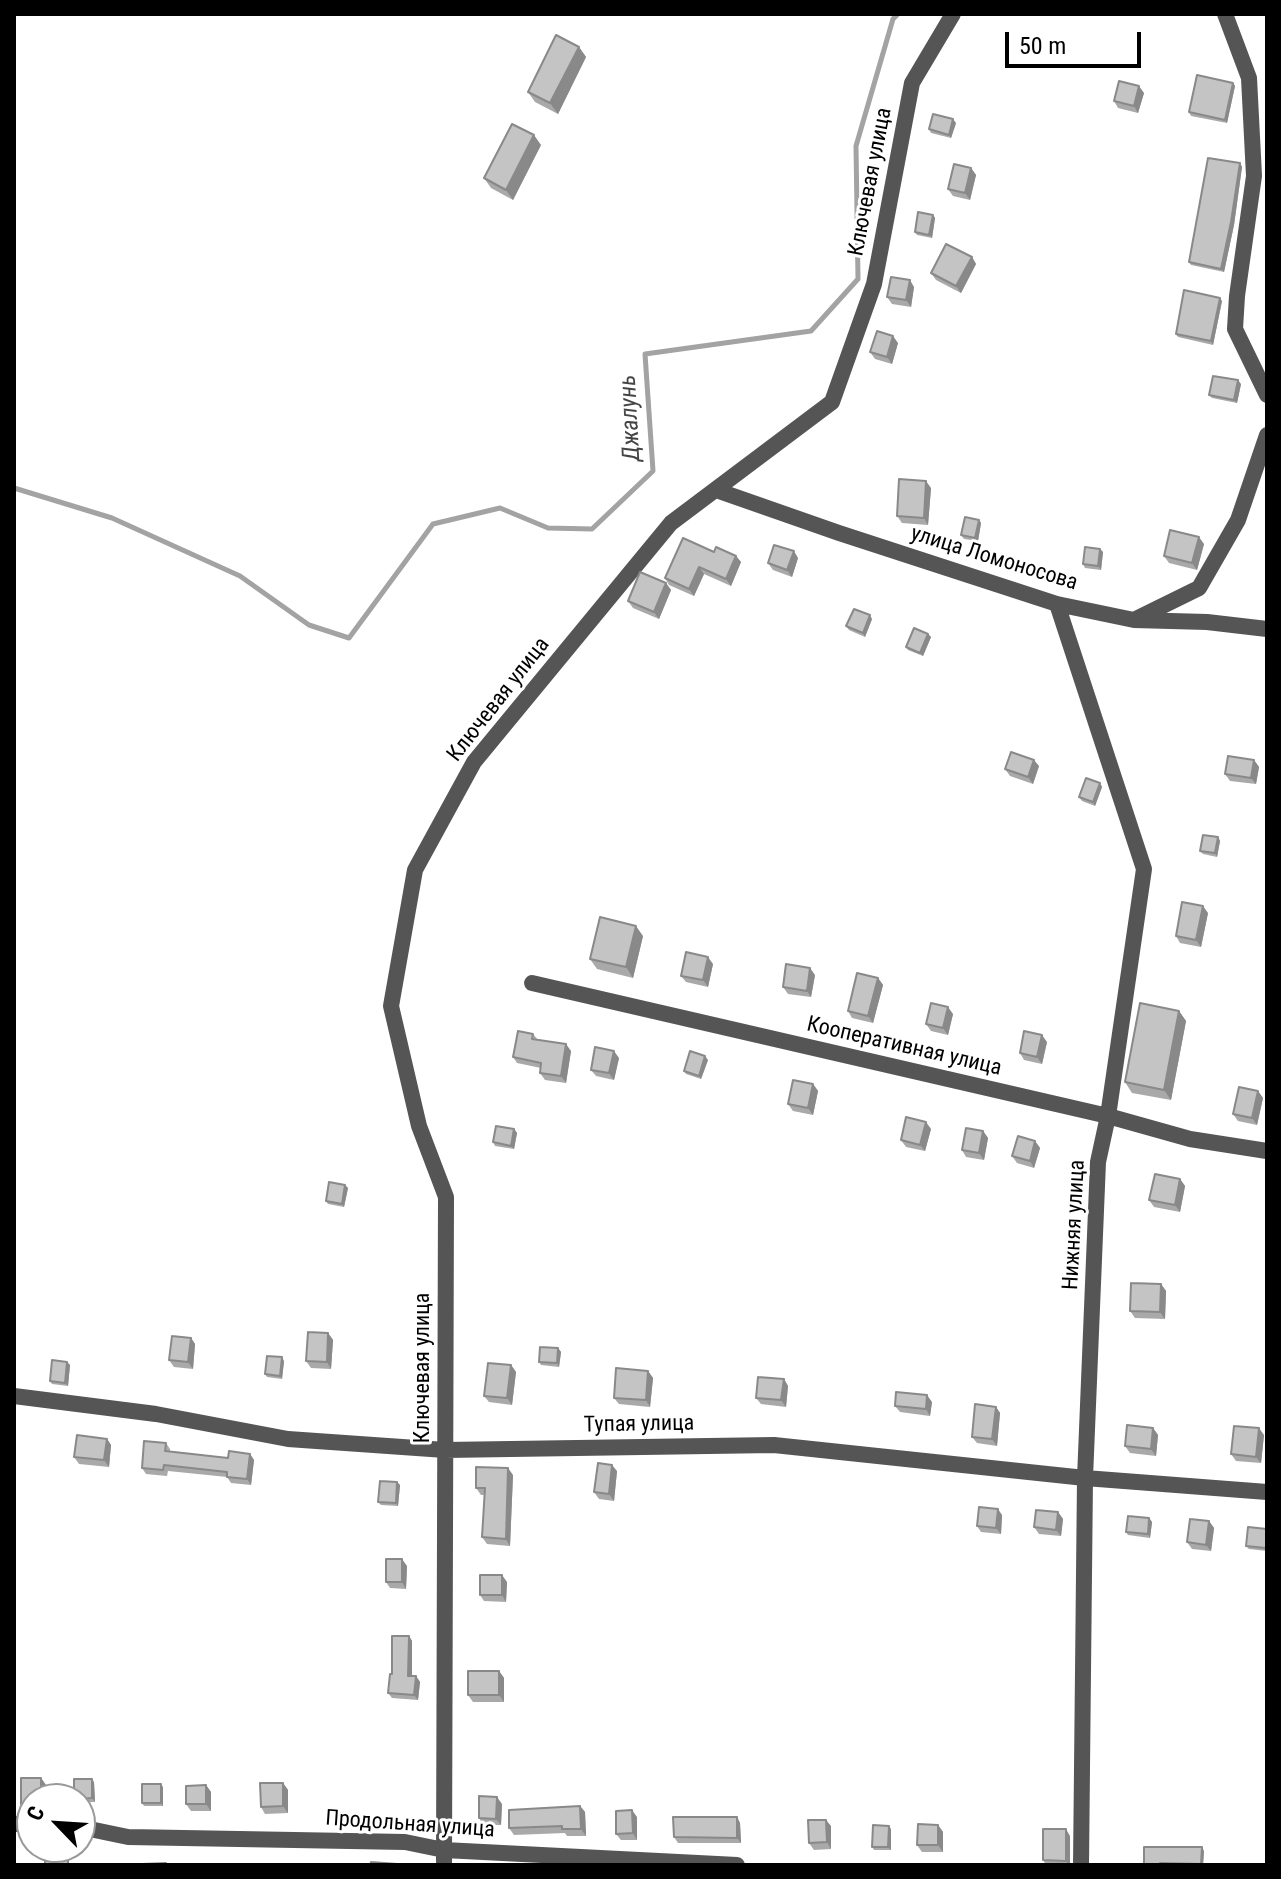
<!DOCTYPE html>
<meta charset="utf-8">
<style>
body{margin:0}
#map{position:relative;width:1281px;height:1879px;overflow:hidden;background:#fff;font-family:"Roboto Condensed",sans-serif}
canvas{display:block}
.frame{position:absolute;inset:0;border:16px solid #000;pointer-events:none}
.north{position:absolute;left:16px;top:1783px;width:80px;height:80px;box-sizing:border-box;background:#fff;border:2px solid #999;border-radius:50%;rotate:295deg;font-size:22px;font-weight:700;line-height:32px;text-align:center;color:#000}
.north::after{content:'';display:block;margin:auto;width:28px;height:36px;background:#000;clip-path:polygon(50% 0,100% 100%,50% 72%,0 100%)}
.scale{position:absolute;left:1005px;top:32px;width:136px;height:36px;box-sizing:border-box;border:4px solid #000;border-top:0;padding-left:10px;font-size:24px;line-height:28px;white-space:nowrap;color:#000;-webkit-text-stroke:6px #fff;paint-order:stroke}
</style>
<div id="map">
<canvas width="1281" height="1879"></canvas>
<div class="frame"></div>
<div class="north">С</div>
<div class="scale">50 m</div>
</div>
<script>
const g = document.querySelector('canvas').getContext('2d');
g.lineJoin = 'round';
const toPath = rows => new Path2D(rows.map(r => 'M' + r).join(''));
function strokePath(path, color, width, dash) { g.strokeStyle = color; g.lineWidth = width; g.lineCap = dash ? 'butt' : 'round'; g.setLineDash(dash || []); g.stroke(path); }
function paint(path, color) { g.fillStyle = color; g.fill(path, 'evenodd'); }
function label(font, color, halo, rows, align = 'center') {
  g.font = font + ' "Roboto Condensed",sans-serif'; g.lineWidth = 6; g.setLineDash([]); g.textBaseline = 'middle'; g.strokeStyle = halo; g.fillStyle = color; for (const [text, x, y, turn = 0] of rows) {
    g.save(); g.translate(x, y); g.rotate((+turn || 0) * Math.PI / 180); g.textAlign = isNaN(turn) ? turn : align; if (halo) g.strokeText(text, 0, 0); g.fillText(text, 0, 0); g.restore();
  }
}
strokePath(toPath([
 [14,488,112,518,240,576,309,625,349,638,433,524,500,508,548,528,592,529,653,471,645,354,811,331,858,279,856,146,893,19,898,14]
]), '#a3a3a3', 5);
strokePath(toPath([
 [1225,14,1249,78,1254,176,1237,296,1235,329,1267,395],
 [716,490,839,533,1057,604,1134,620,1207,622,1267,629],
 [1057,604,1144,869,1108,1116,1098,1162,1085,1478,1081,1865],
 [1136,619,1199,588,1238,520,1267,435],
 [532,983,1108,1116,1190,1139,1267,1151],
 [14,1396,156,1414,288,1439,445,1450,774,1445,1085,1478,1267,1492],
 [14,1824,32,1824],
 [80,1827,128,1837,405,1842,444,1850,737,1865],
 [444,1865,446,1197,419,1126,391,1006,415,870,474,762,671,523,832,402,874,284,912,83,953,14]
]), '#555', 16);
paint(toPath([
 [579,47,586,57,558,114,535,102,528,92],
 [1233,83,1235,86,1227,123,1191,116,1189,112],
 [1144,93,1138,113,1118,108,1114,101],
 [956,123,951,138,931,133,929,129],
 [541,145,513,200,491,188,484,178],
 [1240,163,1242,167,1234,225,1224,272,1191,265,1189,262],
 [971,168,976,175,970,200,953,196,948,189],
 [933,215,935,218,932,238,917,235,915,232],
 [972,257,976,264,961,293,936,280,931,273],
 [914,287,911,307,892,304,887,297],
 [1222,301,1213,345,1178,337,1176,334],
 [898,343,892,364,875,359,870,352],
 [1241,384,1237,403,1212,398,1209,395],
 [931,488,928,525,902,523,897,516],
 [979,520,981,523,978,541,964,539,961,535],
 [1204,544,1197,570,1169,563,1164,556],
 [1100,549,1103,552,1101,570,1085,568,1083,564],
 [714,552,736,556,741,562,731,586,704,574,694,596,669,585,665,578],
 [798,558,792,577,773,570,768,563],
 [666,583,671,590,659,619,633,608,628,601],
 [872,619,865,637,849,630,846,626],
 [928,634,931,637,923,656,908,650,906,647],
 [1254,760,1259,767,1256,784,1230,781,1225,774],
 [1039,766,1033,784,1010,776,1005,769],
 [1100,783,1102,787,1095,806,1082,801,1079,797],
 [1218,837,1220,841,1217,857,1203,854,1200,851],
 [1208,913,1201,947,1180,943,1176,936],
 [643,936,633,978,597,969,590,959],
 [713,964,708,987,686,982,681,976],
 [815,975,811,997,788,994,783,987],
 [878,978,883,985,873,1023,852,1018,848,1011],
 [1179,1011,1186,1021,1171,1100,1132,1093,1125,1082],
 [953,1014,948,1035,931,1031,926,1024],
 [533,1034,538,1040,571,1051,566,1083,545,1080,540,1073,541,1068,517,1063,513,1057],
 [1047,1042,1042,1064,1024,1060,1020,1053],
 [619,1058,614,1080,596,1076,591,1070],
 [708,1060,701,1079,686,1074,684,1071],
 [813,1084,818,1091,813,1115,793,1111,788,1104],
 [1258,1091,1263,1098,1257,1125,1238,1121,1233,1114],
 [514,1129,517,1133,514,1149,495,1146,493,1142],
 [931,1129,925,1151,906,1147,901,1140],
 [983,1131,988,1138,984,1160,966,1157,962,1150],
 [1035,1141,1040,1148,1034,1168,1017,1163,1012,1156],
 [1180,1179,1185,1186,1180,1212,1154,1207,1149,1200],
 [345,1185,348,1188,344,1207,328,1204,326,1201],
 [1161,1284,1166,1291,1165,1319,1135,1318,1130,1311],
 [328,1333,333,1340,331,1369,311,1368,306,1361],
 [191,1338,195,1344,193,1369,174,1367,169,1360],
 [558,1348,561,1352,559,1367,541,1365,539,1362],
 [284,1361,282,1379,267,1377,265,1374],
 [67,1362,70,1365,68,1386,52,1384,50,1381],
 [511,1365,516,1372,512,1405,489,1402,484,1396],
 [648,1371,653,1378,650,1407,619,1404,614,1398],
 [784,1379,788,1386,786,1407,761,1404,756,1398],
 [932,1402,930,1416,900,1412,895,1406],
 [996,1407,1000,1413,997,1446,977,1443,972,1437],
 [1153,1428,1158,1435,1156,1456,1130,1453,1125,1446],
 [1264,1435,1261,1463,1236,1461,1231,1454],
 [107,1439,111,1445,109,1467,79,1464,74,1457],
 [166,1443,170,1449,170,1451,228,1458,250,1454,254,1460,251,1485,231,1483,227,1477,168,1471,167,1476,146,1474,142,1468],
 [617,1471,614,1501,599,1499,594,1492],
 [513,1475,510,1546,487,1544,482,1537,485,1495,481,1495,476,1488],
 [397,1482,400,1485,398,1506,381,1505,378,1502],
 [1058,1512,1063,1519,1061,1536,1039,1534,1034,1527],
 [1002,1515,1001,1534,981,1532,977,1526],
 [1149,1518,1152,1522,1150,1538,1128,1535,1126,1532],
 [1209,1521,1214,1528,1211,1551,1192,1549,1187,1542],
 [1267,1529,1267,1551,1249,1549,1246,1546],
 [407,1566,406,1589,390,1588,386,1582],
 [507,1582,506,1602,484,1601,480,1595],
 [409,1636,412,1641,412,1676,416,1676,420,1682,418,1700,392,1698,388,1693,392,1674],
 [499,1671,504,1678,504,1702,473,1702,468,1695],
 [41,1778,46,1785,32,1799,32,1810,26,1810,21,1804],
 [94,1782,95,1802,80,1802,80,1799],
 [283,1783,288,1790,288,1813,265,1814,261,1807],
 [206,1785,211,1792,211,1811,191,1811,186,1804],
 [163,1787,163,1806,144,1806,142,1803],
 [502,1804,501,1825,483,1825,479,1818],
 [580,1806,585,1812,586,1836,567,1836,565,1833,514,1835,509,1828],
 [637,1817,637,1840,621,1840,616,1834],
 [737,1817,740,1823,741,1843,678,1843,674,1837],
 [938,1825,943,1832,943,1852,922,1852,917,1845],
 [831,1826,831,1849,814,1850,809,1843],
 [891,1829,891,1850,874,1850,872,1847],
 [1070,1836,1070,1865,1046,1865,1043,1860],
 [1204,1851,1203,1865,1144,1865]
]), '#a9a9a9');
paint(toPath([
 [579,47,586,57,558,114,550,103],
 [1233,83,1235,86,1227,123,1225,120],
 [1139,86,1144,93,1138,113,1134,106],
 [953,119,956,123,951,138,949,135],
 [534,135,541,145,513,200,506,190],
 [1240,163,1242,167,1234,225,1224,272,1221,269],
 [971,168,976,175,970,200,965,193],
 [933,215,935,218,932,238,929,235],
 [972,257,976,264,961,293,956,286],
 [910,280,914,287,911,307,906,300],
 [1220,298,1222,301,1213,345,1211,341],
 [893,336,898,343,892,364,887,357],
 [1238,380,1241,384,1237,403,1234,400],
 [926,481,931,488,928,525,924,518],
 [979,520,981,523,978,541,975,538],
 [1199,537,1204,544,1197,570,1192,563],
 [1100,549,1103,552,1101,570,1098,566],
 [794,551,798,558,792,577,787,570],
 [736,556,741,562,731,586,726,579],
 [699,567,704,574,694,596,689,589],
 [666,583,671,590,659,619,654,612],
 [870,615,872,619,865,637,863,633],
 [928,634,931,637,923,656,920,653],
 [1034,760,1039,766,1033,784,1028,777],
 [1254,760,1259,767,1256,784,1251,778],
 [1100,783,1102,787,1095,806,1093,802],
 [1218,837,1220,841,1217,857,1215,853],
 [1203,906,1208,913,1201,947,1196,940],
 [636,926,643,936,633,978,626,967],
 [708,957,713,964,708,987,703,980],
 [810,968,815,975,811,997,807,991],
 [878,978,883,985,873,1023,868,1016],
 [948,1007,953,1014,948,1035,943,1028],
 [1179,1011,1186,1021,1171,1100,1164,1090],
 [1042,1035,1047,1042,1042,1064,1037,1057],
 [566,1044,571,1051,566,1083,561,1076],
 [614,1051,619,1058,614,1080,609,1073],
 [705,1056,708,1060,701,1079,699,1076],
 [813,1084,818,1091,813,1115,808,1108],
 [1258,1091,1263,1098,1257,1125,1252,1118],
 [926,1122,931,1129,925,1151,920,1145],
 [514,1129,517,1133,514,1149,511,1146],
 [983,1131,988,1138,984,1160,979,1153],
 [1035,1141,1040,1148,1034,1168,1030,1161],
 [1180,1179,1185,1186,1180,1212,1175,1205],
 [345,1185,348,1188,344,1207,342,1204],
 [1161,1284,1166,1291,1165,1319,1160,1312],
 [328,1333,333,1340,331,1369,327,1362],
 [191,1338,195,1344,193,1369,188,1362],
 [558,1348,561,1352,559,1367,557,1363],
 [282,1357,284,1361,282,1379,280,1376],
 [67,1362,70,1365,68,1386,65,1383],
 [511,1365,516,1372,512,1405,507,1398],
 [648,1371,653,1378,650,1407,646,1400],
 [784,1379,788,1386,786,1407,781,1400],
 [927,1395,932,1402,930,1416,926,1409],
 [996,1407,1000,1413,997,1446,992,1439],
 [1153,1428,1158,1435,1156,1456,1151,1449],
 [1259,1428,1264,1435,1261,1463,1256,1457],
 [107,1439,111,1445,109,1467,104,1460],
 [250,1454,254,1460,251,1485,247,1479],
 [612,1465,617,1471,614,1501,609,1494],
 [508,1468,513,1475,510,1546,506,1539],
 [397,1482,400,1485,398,1506,396,1503],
 [998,1509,1002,1515,1001,1534,996,1528],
 [1058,1512,1063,1519,1061,1536,1056,1530],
 [1149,1518,1152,1522,1150,1538,1148,1534],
 [1209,1521,1214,1528,1211,1551,1206,1545],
 [402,1559,407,1566,406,1589,402,1582],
 [502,1575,507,1582,506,1602,502,1595],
 [409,1636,412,1641,412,1681,408,1676],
 [499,1671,504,1678,504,1702,499,1695],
 [416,1676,420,1682,418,1700,414,1695],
 [41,1778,46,1785,46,1799,41,1799],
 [92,1779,94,1782,95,1802,92,1798],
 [283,1783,288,1790,288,1813,283,1806],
 [161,1784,163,1787,163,1806,161,1803],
 [206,1785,211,1792,211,1811,206,1804],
 [497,1797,502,1804,501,1825,496,1819],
 [580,1806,585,1812,586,1836,581,1829],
 [632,1810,637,1817,637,1840,633,1833],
 [737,1817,740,1823,741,1843,737,1838],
 [826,1820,831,1826,831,1849,827,1842],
 [938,1825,943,1832,943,1852,938,1845],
 [889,1826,891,1829,891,1850,888,1847],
 [1066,1829,1070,1836,1070,1865,1069,1865,1066,1861],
 [1202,1847,1204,1851,1203,1865,1201,1864]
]), '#898989');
const building = toPath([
 [556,35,579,47,550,103,528,92,556,35],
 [1197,75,1233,83,1225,120,1189,112,1197,75],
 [1119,81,1139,86,1134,106,1114,101,1119,81],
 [933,114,953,119,949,135,929,129,933,114],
 [512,124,534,135,506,190,484,178,512,124],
 [1208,158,1240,163,1231,222,1221,269,1189,262,1208,158],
 [954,164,971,168,965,193,948,189,954,164],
 [918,212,933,215,929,235,915,232,918,212],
 [946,244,972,257,956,286,931,273,946,244],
 [891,277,910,280,906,300,887,297,891,277],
 [1184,290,1220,298,1211,341,1176,334,1184,290],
 [877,331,893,336,887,357,870,352,877,331],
 [1213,376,1238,380,1234,400,1209,395,1213,376],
 [899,479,926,481,924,518,897,516,899,479],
 [965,517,979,520,975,538,961,535,965,517],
 [1170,530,1199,537,1192,563,1164,556,1170,530],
 [683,538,714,552,716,547,736,556,726,579,699,567,689,589,665,578,683,538],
 [774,545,794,551,787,570,768,563,774,545],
 [1085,547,1100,549,1098,566,1083,564,1085,547],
 [640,572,666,583,654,612,628,601,640,572],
 [854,609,870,615,863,633,846,626,854,609],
 [914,628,928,634,920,653,906,647,914,628],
 [1011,752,1034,760,1028,777,1005,769,1011,752],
 [1228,756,1254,760,1251,778,1225,774,1228,756],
 [1086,778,1100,783,1093,802,1079,797,1086,778],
 [1203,835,1218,837,1215,853,1200,851,1203,835],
 [1182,902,1203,906,1196,940,1176,936,1182,902],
 [600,917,636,926,626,967,590,959,600,917],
 [686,952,708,957,703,980,681,976,686,952],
 [786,964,810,968,807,991,783,987,786,964],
 [857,973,878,978,868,1016,848,1011,857,973],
 [931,1003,948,1007,943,1028,926,1024,931,1003],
 [1140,1003,1179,1011,1164,1090,1125,1082,1140,1003],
 [518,1031,533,1034,532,1039,566,1044,561,1076,540,1073,541,1063,513,1057,518,1031],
 [1024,1031,1042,1035,1037,1057,1020,1053,1024,1031],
 [595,1047,614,1051,609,1073,591,1070,595,1047],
 [690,1051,705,1056,699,1076,684,1071,690,1051],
 [793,1080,813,1084,808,1108,788,1104,793,1080],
 [1239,1087,1258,1091,1252,1118,1233,1114,1239,1087],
 [906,1117,926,1122,920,1145,901,1140,906,1117],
 [496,1126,514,1129,511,1146,493,1142,496,1126],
 [966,1128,983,1131,979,1153,962,1150,966,1128],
 [1018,1136,1035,1141,1030,1161,1012,1156,1018,1136],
 [1155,1174,1180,1179,1175,1205,1149,1200,1155,1174],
 [329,1182,345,1185,342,1204,326,1201,329,1182],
 [1131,1283,1161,1284,1160,1312,1130,1311,1131,1283],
 [308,1332,328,1333,327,1362,306,1361,308,1332],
 [172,1336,191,1338,188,1362,169,1360,172,1336],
 [540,1347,558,1348,557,1363,539,1362,540,1347],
 [267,1356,282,1357,280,1376,265,1374,267,1356],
 [52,1360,67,1362,65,1383,50,1381,52,1360],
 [488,1363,511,1365,507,1398,484,1396,488,1363],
 [616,1368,648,1371,646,1400,614,1398,616,1368],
 [758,1377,784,1379,781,1400,756,1398,758,1377],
 [896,1392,927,1395,926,1409,895,1406,896,1392],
 [975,1404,996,1407,992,1439,972,1437,975,1404],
 [1127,1425,1153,1428,1151,1449,1125,1446,1127,1425],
 [1234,1426,1259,1428,1256,1457,1231,1454,1234,1426],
 [77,1435,107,1439,104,1460,74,1457,77,1435],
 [144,1441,166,1443,165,1451,228,1458,229,1451,250,1454,247,1479,227,1477,227,1472,164,1465,163,1470,142,1468,144,1441],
 [598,1463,612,1465,609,1494,594,1492,598,1463],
 [476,1467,508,1468,506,1539,482,1537,485,1488,476,1488,476,1467],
 [380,1481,397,1482,396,1503,378,1502,380,1481],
 [979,1507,998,1509,996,1528,977,1526,979,1507],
 [1036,1510,1058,1512,1056,1530,1034,1527,1036,1510],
 [1128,1516,1149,1518,1148,1534,1126,1532,1128,1516],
 [1190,1519,1209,1521,1206,1545,1187,1542,1190,1519],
 [1248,1527,1267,1529,1266,1548,1246,1546,1248,1527],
 [386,1559,402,1559,402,1582,386,1582,386,1559],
 [480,1575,502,1575,502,1595,480,1595,480,1575],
 [392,1636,409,1636,408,1676,416,1676,414,1695,388,1693,390,1674,392,1674,392,1636],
 [468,1671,499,1671,499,1695,468,1695,468,1671],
 [21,1778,41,1778,41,1799,32,1799,32,1804,21,1804,21,1778],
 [74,1779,92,1779,92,1798,74,1799,74,1779],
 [260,1783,283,1783,283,1806,261,1807,260,1783],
 [142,1784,161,1784,161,1803,142,1803,142,1784],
 [206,1785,206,1804,186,1804,186,1786,206,1785],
 [479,1796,497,1797,496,1819,479,1818,479,1796],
 [580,1806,581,1829,562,1829,562,1826,509,1828,509,1810,580,1806],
 [632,1810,633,1833,616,1834,616,1811,632,1810],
 [673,1817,737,1817,737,1838,674,1837,673,1817],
 [808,1820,826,1820,827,1842,809,1843,808,1820],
 [918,1824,938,1825,938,1845,917,1845,918,1824],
 [873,1825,889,1826,888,1847,872,1847,873,1825],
 [1043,1829,1066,1829,1066,1861,1043,1860,1043,1829],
 [1144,1847,1202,1847,1201,1864,1160,1863,1160,1865,1144,1865,1144,1847],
 [45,1860,68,1860,68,1865,45,1865,45,1860],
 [371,1862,410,1865,370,1865,371,1862],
 [166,1863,166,1865,142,1865,142,1864,166,1863]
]);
paint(building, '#c4c4c4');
strokePath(building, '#898989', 2);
label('22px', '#000', '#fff', [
 ["Ключевая улица",871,182,-79],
 ["улица Ломоносова",994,559,17],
 ["Ключевая улица",499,700,-52],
 ["Кооперативная улица",904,1047,13],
 ["Нижняя улица",1075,1225,-87],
 ["Ключевая улица",423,1368,-90],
 ["Тупая улица",639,1425,-1],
 ["Продольная улица",410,1825,4]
]);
label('italic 24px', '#444', '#fff', [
 ["Джалунь",631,418,-93]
]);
</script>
